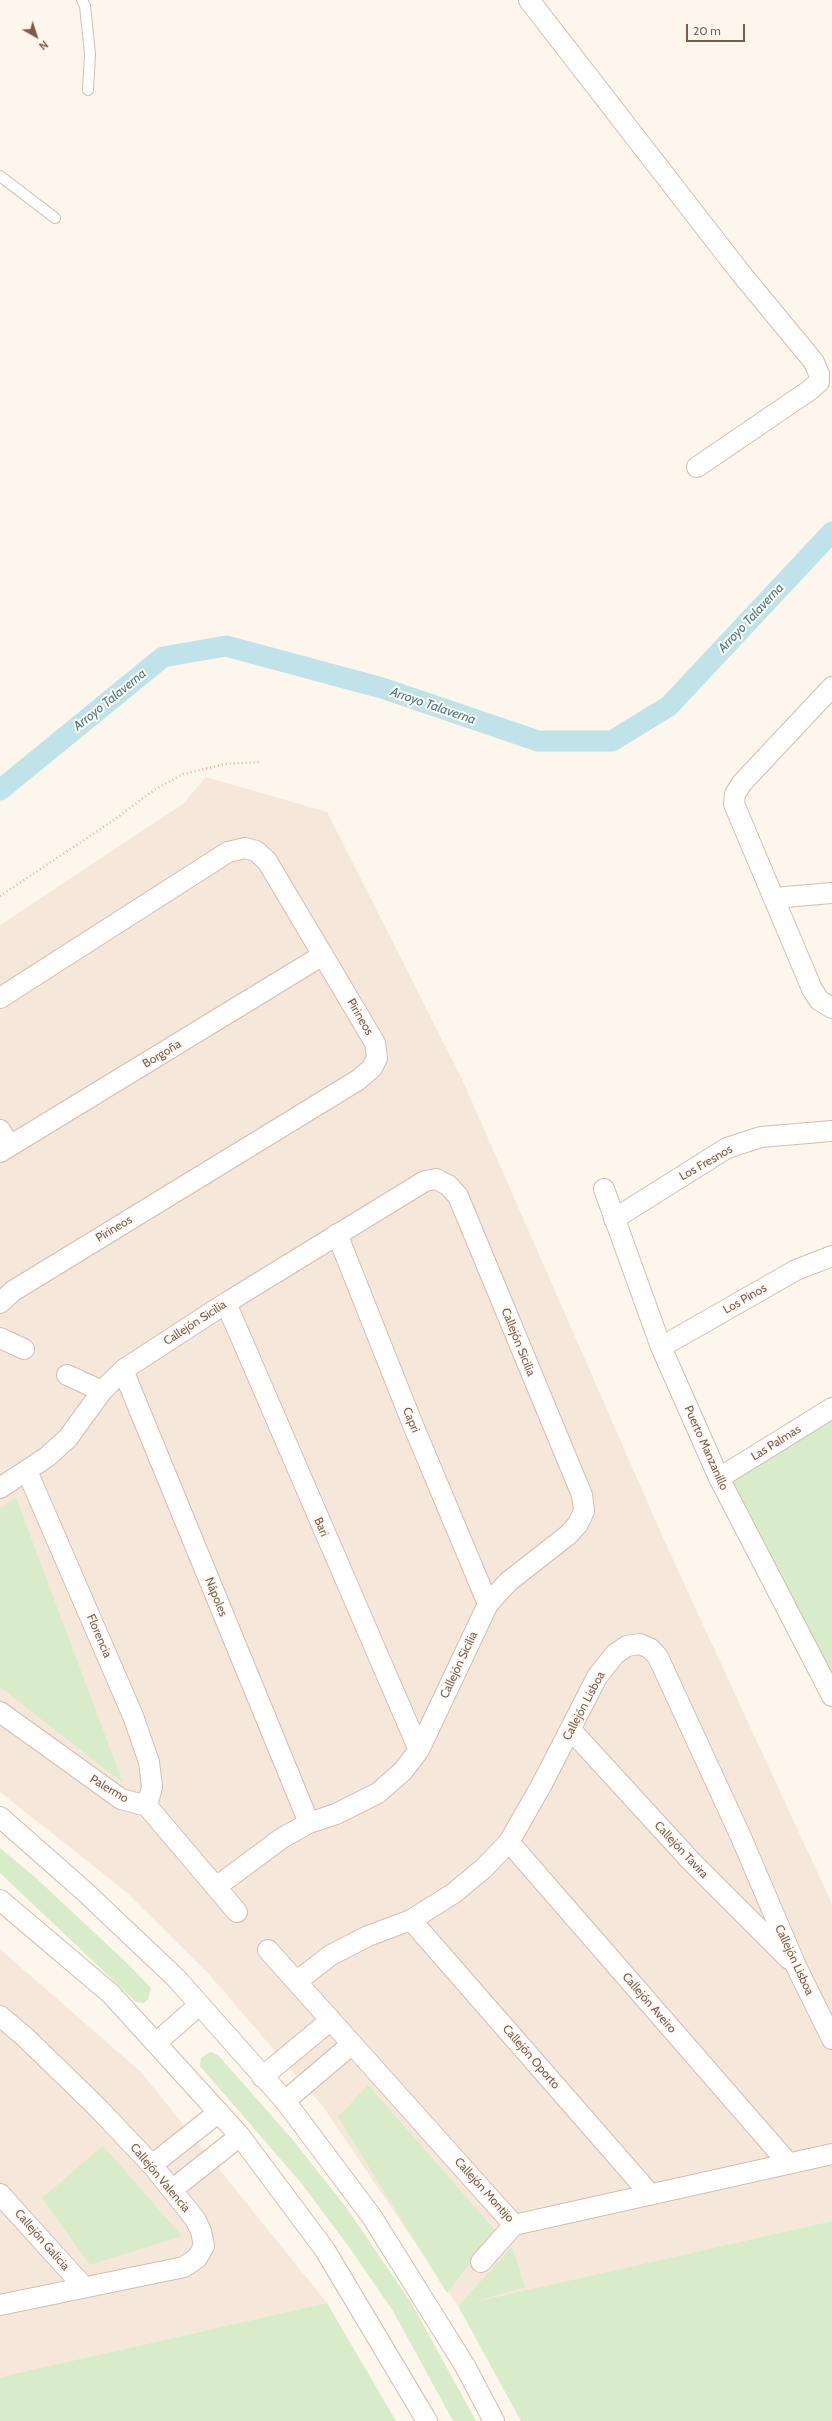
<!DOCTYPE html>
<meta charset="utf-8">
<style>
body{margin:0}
#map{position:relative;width:832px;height:2421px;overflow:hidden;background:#fdf6ec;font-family:Cabin,sans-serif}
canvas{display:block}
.north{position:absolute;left:16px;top:16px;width:40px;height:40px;-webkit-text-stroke:3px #fffaf3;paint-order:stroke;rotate:141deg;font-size:11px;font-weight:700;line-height:16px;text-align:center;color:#7a5c4d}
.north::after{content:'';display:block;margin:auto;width:14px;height:18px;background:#7a5c4d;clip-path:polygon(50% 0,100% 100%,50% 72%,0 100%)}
.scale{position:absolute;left:686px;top:24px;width:59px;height:18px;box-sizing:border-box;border:2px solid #7a5c4d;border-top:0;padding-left:5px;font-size:12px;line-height:14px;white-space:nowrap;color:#7a5c4d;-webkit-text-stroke:3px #fffaf3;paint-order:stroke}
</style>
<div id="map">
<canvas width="832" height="2421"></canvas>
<div class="north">N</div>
<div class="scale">20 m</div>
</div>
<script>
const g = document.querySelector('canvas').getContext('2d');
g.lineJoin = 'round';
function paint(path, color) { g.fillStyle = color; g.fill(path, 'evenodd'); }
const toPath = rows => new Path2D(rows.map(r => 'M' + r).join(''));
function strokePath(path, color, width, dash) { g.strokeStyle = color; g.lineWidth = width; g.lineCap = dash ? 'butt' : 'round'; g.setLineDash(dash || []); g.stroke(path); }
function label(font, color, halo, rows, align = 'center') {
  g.font = font + ' Cabin,sans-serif'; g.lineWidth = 4; g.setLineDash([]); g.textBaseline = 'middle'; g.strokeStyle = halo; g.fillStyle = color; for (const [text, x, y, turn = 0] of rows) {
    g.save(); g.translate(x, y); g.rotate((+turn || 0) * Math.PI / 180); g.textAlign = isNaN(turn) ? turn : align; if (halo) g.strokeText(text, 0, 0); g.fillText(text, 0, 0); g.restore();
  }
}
paint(toPath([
 [206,777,327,812,462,1079,669,1551,832,1904,832,2221,458,2306,324,2108,207,1972,125,1891,0,1792,0,925,183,804],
 [0,1949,141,2072,327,2303,0,2377]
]), '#f5e8da');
paint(toPath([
 [832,1412,832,1682,729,1479],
 [16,1498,123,1783,0,1687,0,1508],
 [0,1848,36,1878,129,1965,151,1988,148,1999,144,2003,136,2002,0,1873],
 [210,2052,218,2055,293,2140,348,2210,412,2304,476,2421,453,2421,393,2311,349,2247,302,2184,200,2066,201,2058],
 [368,2085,495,2230,447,2293,338,2117],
 [103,2146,182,2236,90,2265,42,2198],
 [832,2221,832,2421,521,2421,458,2306,512,2247,525,2287,470,2303],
 [327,2303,396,2421,0,2421,0,2377]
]), '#d8ecc9');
strokePath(toPath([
 [0,790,163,657,226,646,382,688,538,741,612,741,669,706,832,532]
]), '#bfe3e8', 21);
const lane = toPath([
 [82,0,85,6,90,54,88,90],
 [0,176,55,218]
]);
const street = toPath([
 [529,0,739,271,814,362,819,374,819,382,810,390,697,467],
 [832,687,742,783,735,794,734,804,812,989,819,1000,832,1008],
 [774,898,832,893],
 [0,998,228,852,245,848,256,851,267,861,375,1043,377,1058,372,1068,358,1080,13,1291,0,1303],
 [0,1130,9,1145],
 [0,1152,323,955],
 [604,1189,661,1347,719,1478,832,1696],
 [614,1219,727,1148,761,1137,832,1131],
 [337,1234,413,1425,488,1604],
 [226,1303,419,1750],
 [0,1338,24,1349],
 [661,1347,796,1270,832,1256],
 [123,1370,309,1823],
 [67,1375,102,1391],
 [27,1471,133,1716,149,1762,152,1787,147,1806],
 [719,1478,832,1408],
 [0,1488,47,1457,68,1438,102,1391,123,1370,226,1303,425,1181,436,1179,448,1185,458,1196,582,1495,584,1511,578,1524,568,1535,508,1582,488,1604,419,1750,403,1771,378,1793,336,1814,309,1823,282,1838,216,1887],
 [0,1712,121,1799,147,1806,237,1912],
 [571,1730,690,1860,789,1959],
 [0,1817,83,1890,176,1978,285,2101,372,2217,465,2366,494,2421],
 [509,1842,789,2164],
 [0,1900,111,1994,240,2136,325,2250,427,2421],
 [411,1920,650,2194],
 [268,1950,514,2225],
 [297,1981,331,1955,368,1936,411,1920,454,1893,484,1868,509,1842,542,1784,597,1677,615,1654,627,1646,640,1644,651,1649,658,1657,741,1837,796,1966,832,2039],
 [0,2016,25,2037,97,2107,152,2165,195,2219,201,2231,204,2246,197,2258,184,2267,0,2305],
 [156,2043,199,2005],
 [262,2077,331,2020],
 [285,2101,352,2044],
 [152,2165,219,2112],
 [173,2189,240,2136],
 [0,2194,84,2287],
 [514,2225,832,2154],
 [481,2262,514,2225]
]);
strokePath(lane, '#d1beb0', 12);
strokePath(street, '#d1beb0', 22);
strokePath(toPath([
 [0,896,111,822,154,790,183,774,225,764,259,762]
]), '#d9b8a5', 2.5, [1, 3]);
strokePath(lane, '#fff', 10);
strokePath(street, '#fff', 20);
label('12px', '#7a5c4d', '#fffaf3', [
 ["Pirineos",360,1017,60],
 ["Borgoña",162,1054,-31],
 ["Los Fresnos",706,1163,-30],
 ["Pirineos",114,1229,-31],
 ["Los Pinos",745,1299,-30],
 ["Callejón Sicilia",195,1323,-33],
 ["Callejón Sicilia",518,1342,68],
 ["Capri",411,1420,68],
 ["Las Palmas",776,1443,-32],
 ["Puerto Manzanillo",706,1448,66],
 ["Bari",321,1527,67],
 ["Nápoles",216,1597,68],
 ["Florencia",99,1636,67],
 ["Callejón Sicilia",459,1665,-65],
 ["Callejón Lisboa",584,1706,-62],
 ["Palermo",109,1789,31],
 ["Callejón Tavira",681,1850,47],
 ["Callejón Lisboa",794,1960,65],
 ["Callejón Aveiro",649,2003,49],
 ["Callejón Oporto",531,2057,49],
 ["Callejón Valencia",160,2178,50],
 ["Callejón Montijo",484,2190,48],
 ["Callejón Galicia",42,2240,49]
]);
label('italic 13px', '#437c86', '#fffaf3', [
 ["Arroyo Talaverna",751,618,-47],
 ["Arroyo Talaverna",110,700,-39],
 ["Arroyo Talaverna",433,706,19]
]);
</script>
